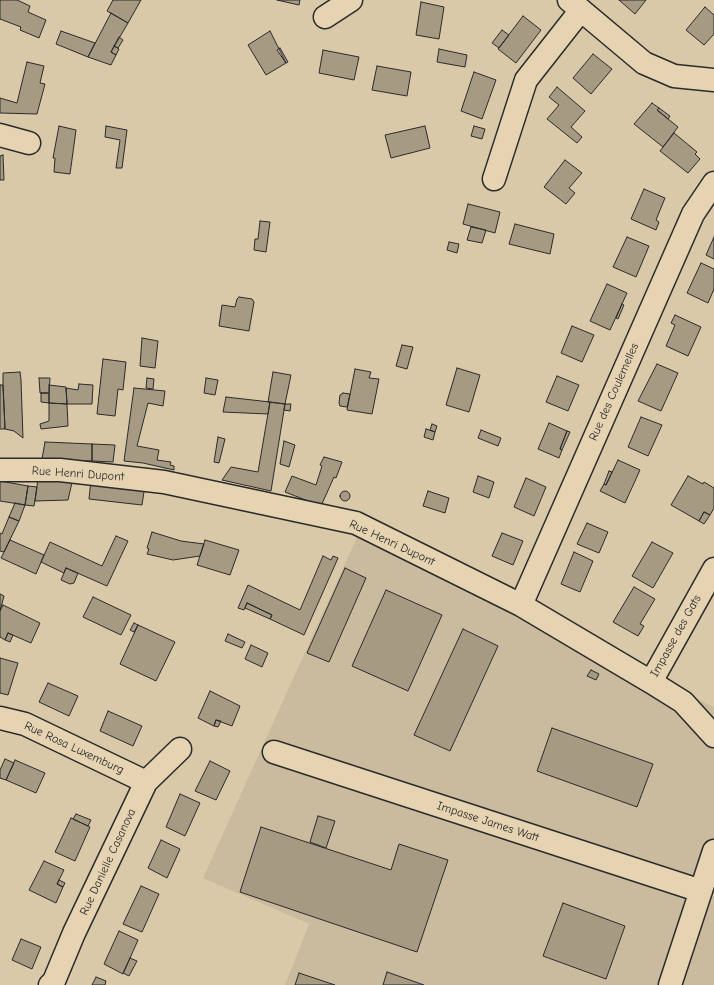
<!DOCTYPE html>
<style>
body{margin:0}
canvas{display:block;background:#dac9a9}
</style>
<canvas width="714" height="985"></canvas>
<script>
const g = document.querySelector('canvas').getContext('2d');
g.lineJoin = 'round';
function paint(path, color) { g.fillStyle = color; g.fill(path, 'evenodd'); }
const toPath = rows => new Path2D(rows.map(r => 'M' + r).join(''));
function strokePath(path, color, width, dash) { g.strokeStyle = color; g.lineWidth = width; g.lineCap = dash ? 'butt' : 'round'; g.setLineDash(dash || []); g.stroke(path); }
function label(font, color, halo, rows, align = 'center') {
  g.font = font + ' "Comic Neue",sans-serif'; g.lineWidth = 4; g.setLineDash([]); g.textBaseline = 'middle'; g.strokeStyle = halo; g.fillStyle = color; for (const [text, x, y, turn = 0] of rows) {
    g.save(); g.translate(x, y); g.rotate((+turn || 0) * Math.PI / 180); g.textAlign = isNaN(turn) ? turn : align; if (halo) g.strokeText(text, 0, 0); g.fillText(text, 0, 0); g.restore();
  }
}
paint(toPath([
 [358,535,714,707,714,985,285,985,309,924,203,878]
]), '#cabb9e');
const building = toPath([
 [0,0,17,0,30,6,28,12,46,20,39,38,20,30,21,27,0,19,0,0],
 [113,0,141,0,128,23,107,11,113,0],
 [277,0,300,0,299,5,277,0],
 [619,0,646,0,635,14,619,0],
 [421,2,444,7,439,39,416,35,421,2],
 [705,7,714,15,714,34,704,45,686,30,705,7],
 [111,13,128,23,111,52,116,55,111,65,88,57,111,13],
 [523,16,541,30,516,63,498,49,523,16],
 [502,30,509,35,499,48,492,43,502,30],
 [61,31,95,43,88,57,56,44,61,31],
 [270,31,286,63,266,75,248,45,270,31],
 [119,37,123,40,118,48,114,46,119,37],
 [114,46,119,49,116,55,111,52,114,46],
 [280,48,288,62,286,63,277,50,280,48],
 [439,49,467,55,465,67,437,62,439,49],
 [323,50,359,57,354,80,319,73,323,50],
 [593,54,612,69,591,94,573,78,593,54],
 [27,62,44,66,40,83,45,84,37,114,0,113,0,98,17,103,27,62],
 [377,66,411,72,407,96,372,90,377,66],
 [474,72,496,80,482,119,461,111,474,72],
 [557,87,585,111,571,127,582,137,577,143,547,119,559,105,549,97,557,87],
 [652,103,659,108,657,110,678,127,663,147,634,124,652,103],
 [659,108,670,116,668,119,657,110,659,108],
 [59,126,76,130,70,174,54,172,55,158,53,158,59,126],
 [106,126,127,130,122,168,116,168,120,140,105,137,106,126],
 [425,126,430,148,391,158,385,135,425,126],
 [474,126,485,129,482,139,471,136,474,126],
 [674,133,697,152,695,154,700,159,688,173,660,151,674,133],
 [3,155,4,180,0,180,0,156,3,155],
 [565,160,582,173,569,188,575,193,566,204,544,187,565,160],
 [644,189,665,198,656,220,659,222,656,230,631,219,644,189],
 [468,204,500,212,495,233,463,224,468,204],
 [260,221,270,222,266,252,254,250,255,239,258,239,260,221],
 [515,224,554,234,550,254,509,244,515,224],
 [471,227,486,230,482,243,467,240,471,227],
 [627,237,649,246,636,277,613,267,627,237],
 [714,237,714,259,706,255,714,237],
 [449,242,459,244,457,253,447,250,449,242],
 [701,263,714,269,714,289,708,303,687,293,701,263],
 [607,284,627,293,610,330,590,321,607,284],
 [239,297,252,299,254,302,249,331,219,326,222,305,235,307,237,299,239,297],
 [622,304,624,305,618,319,616,318,622,304],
 [675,315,701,327,688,356,666,346,675,325,671,323,675,315],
 [572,326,594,335,582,362,561,353,572,326],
 [142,338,158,341,155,368,140,366,142,338],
 [402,345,413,347,407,369,396,366,402,345],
 [103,359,126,362,123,390,118,389,115,416,97,414,103,359],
 [657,364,678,373,661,411,638,401,657,364],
 [457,368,480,375,469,412,446,405,457,368],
 [355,369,371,372,369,378,379,379,372,414,347,410,355,369],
 [20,372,21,380,23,438,14,431,5,429,3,385,3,373,20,372],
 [273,372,291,375,285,404,268,402,273,372],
 [557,376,579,385,568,411,546,402,557,376],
 [39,378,50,378,49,393,40,393,39,378],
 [147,378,154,379,153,389,146,388,147,378],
 [206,378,218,380,215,395,204,393,206,378],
 [79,384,93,385,92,404,67,404,66,388,78,390,79,384],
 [0,385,3,385,5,429,0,429,0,385],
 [49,385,66,387,67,404,49,403,49,385],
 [134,388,165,391,163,406,148,403,137,446,159,450,157,460,171,462,170,465,174,466,174,470,143,463,124,461,134,388],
 [41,393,49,393,49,403,41,402,41,393],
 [343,393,350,394,347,407,340,406,339,403,340,395,343,393],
 [226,397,270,402,268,414,223,412,226,397],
 [270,402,285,404,271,491,222,480,231,467,258,472,270,402],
 [49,403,67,404,68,426,41,429,40,424,49,421,49,403],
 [285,404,291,404,290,411,284,410,285,404],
 [641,417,662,425,648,456,628,447,641,417],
 [549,423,567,431,560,449,562,450,559,458,538,449,549,423],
 [432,424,437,426,435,432,430,430,432,424],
 [426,429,435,432,433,440,424,437,426,429],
 [481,430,501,438,498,446,478,438,481,430],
 [567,431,570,432,562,450,560,449,567,431],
 [218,437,225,439,219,463,214,462,218,437],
 [284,441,295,445,289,467,280,464,284,441],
 [45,442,92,444,92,461,42,459,45,442],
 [92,444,115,445,113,462,92,461,92,444],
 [324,457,342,462,336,478,334,477,321,506,285,492,292,476,316,485,322,466,320,465,324,457],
 [618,460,640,470,625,503,600,491,604,484,606,485,618,460],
 [609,471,612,472,606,485,604,484,609,471],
 [478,476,494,482,489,498,473,492,478,476],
 [688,476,703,484,704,482,714,488,714,508,710,515,704,512,699,521,671,505,688,476],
 [38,478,73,478,68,500,35,501,38,478],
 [526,478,546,487,534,516,514,507,526,478],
 [91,480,145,485,142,505,89,499,91,480],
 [0,481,28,486,25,505,0,501,0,481],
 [28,486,37,487,34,506,25,505,28,486],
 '340 496a5 5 0 1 1 10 0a5 5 0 1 1-10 0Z',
 [428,491,449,498,445,513,423,506,428,491],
 [15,503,25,505,19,521,9,517,15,503],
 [704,512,710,515,704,524,699,521,704,512],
 [9,517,19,521,4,552,0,551,0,533,2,534,9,517],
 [587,523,608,532,599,553,577,544,587,523],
 [152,532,181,541,204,544,200,556,173,560,147,554,149,549,147,548,152,532],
 [502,533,523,541,513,565,492,556,502,533],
 [116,536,128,541,107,586,66,568,64,573,41,562,50,542,102,566,116,536],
 [10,540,44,555,36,574,1,558,10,540],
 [205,540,239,550,230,575,197,565,205,540],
 [652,542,673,553,653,588,632,576,652,542],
 [574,552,593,561,580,592,561,584,574,552],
 [323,556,331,560,333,556,338,558,304,635,270,619,272,615,247,603,244,610,238,608,248,585,300,610,323,556],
 [66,568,78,573,74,583,70,584,61,580,66,568],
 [345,568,366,578,329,662,307,653,345,568],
 [634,587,655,599,640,624,644,626,638,636,613,622,634,587],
 [386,590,442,615,408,691,352,666,386,590],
 [0,594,4,596,0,611,0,594],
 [93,597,131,615,121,635,83,617,93,597],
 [247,603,272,615,270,619,245,608,247,603],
 [3,605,40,623,31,643,8,633,5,640,0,637,0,611,3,605],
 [134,623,138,625,134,632,130,630,134,623],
 [138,625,175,642,156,681,120,664,138,625],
 [463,629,498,646,450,751,414,735,463,629],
 [8,633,13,635,10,642,5,640,8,633],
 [228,634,245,642,242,648,225,641,228,634],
 [251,645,268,653,262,667,245,659,251,645],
 [0,658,18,663,8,695,0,693,0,658],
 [591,670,599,674,596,680,587,676,591,670],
 [48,683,78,696,69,716,39,702,48,683],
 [210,691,240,706,232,726,216,720,214,726,198,718,210,691],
 [108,711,142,726,133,746,100,731,108,711],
 [216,720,221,721,218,727,214,726,216,720],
 [552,728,653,764,637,807,537,771,552,728],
 [5,759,14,763,6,780,0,778,0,770,5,759],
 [15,760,45,773,36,793,6,780,15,760],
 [210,761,230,771,216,800,195,791,210,761],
 [180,794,200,803,185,836,166,827,180,794],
 [76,814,91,820,88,826,73,819,76,814],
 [318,816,335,821,326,848,310,842,318,816],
 [71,818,90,827,75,861,55,852,71,818],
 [261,827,391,870,399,844,448,860,417,952,240,892,261,827],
 [161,840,180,849,167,878,148,868,161,840],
 [44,861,64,870,57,884,63,887,56,903,29,890,44,861],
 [59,880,65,883,63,887,57,884,59,880],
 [141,886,159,894,142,932,123,924,141,886],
 [563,903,625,926,606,979,543,956,563,903],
 [119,931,138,940,123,974,104,964,119,931],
 [21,939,41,947,32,969,12,960,21,939],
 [130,958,137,961,129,976,123,973,130,958],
 [387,972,424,985,383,985,387,972],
 [299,973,335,985,295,985,299,973],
 [96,977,106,981,105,985,92,985,96,977]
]);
paint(building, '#a69a83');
strokePath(building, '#2b2b2b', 1);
const street = toPath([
 [569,0,644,63,674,76,714,80],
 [325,17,351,0],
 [0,135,29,143],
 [494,179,526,80,581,10],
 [0,470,60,470,164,482,356,523,521,605,651,682,683,702,714,736],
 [521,605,693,214,714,183],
 [651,682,714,569],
 [0,718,25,724,146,782],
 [274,752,701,891],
 [50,985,54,981,74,933,146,782,180,749],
 [670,985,714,851]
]);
strokePath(street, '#2b2b2b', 25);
strokePath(street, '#e5d3b1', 22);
label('12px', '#2b2b2b', '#e5d3b1', [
 ["Rue des Coulemelles",614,392,-66],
 ["Rue Henri Dupont",78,474,4],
 ["Rue Henri Dupont",392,543,25],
 ["Impasse des Gats",676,636,-61],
 ["Rue Rosa Luxemburg",74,748,25],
 ["Impasse James Watt",488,822,18],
 ["Rue Danielle Casanova",108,862,-65]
]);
</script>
